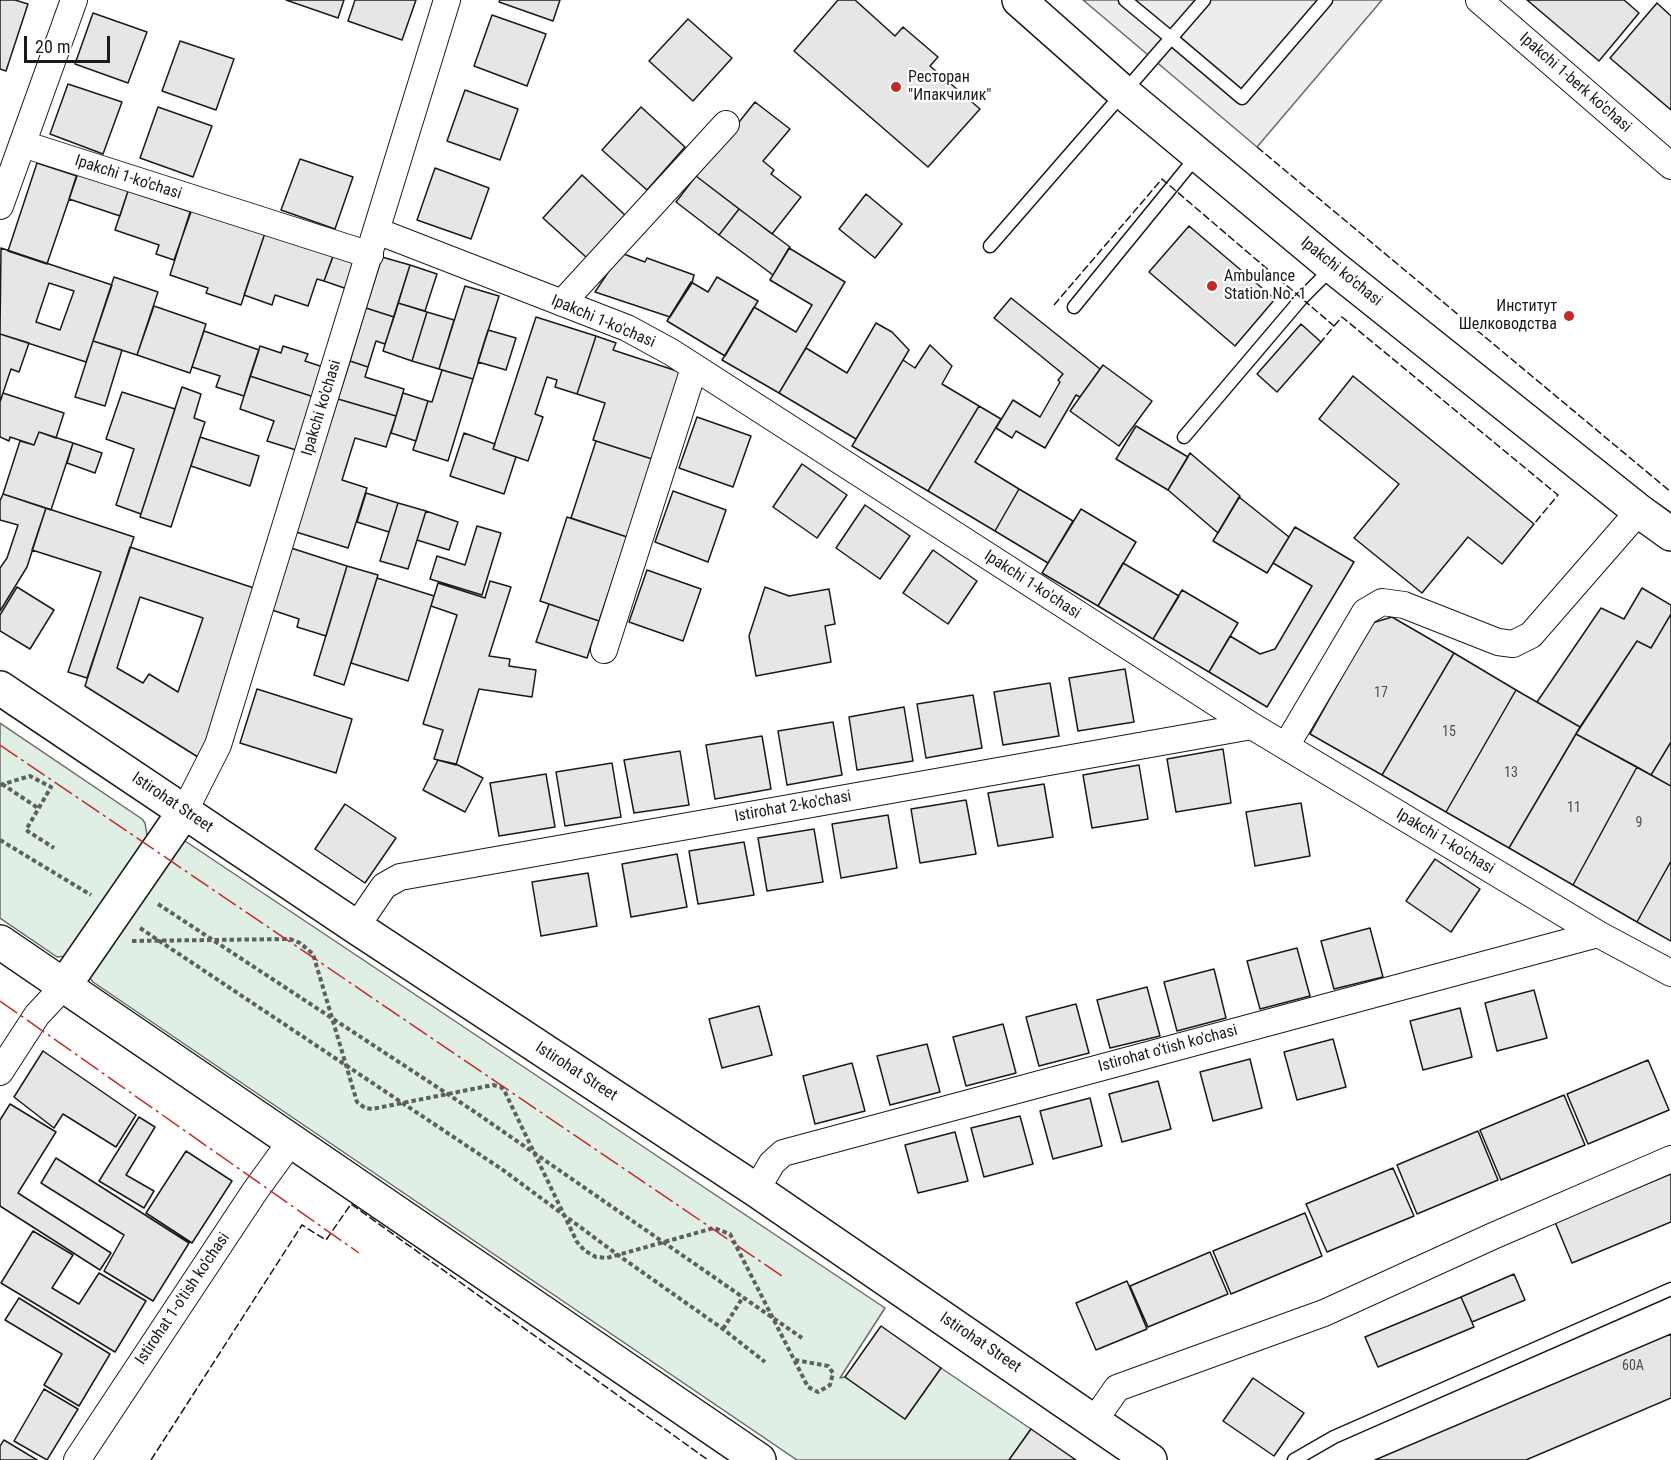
<!DOCTYPE html>
<meta charset="utf-8">
<style>
body{margin:0}
#map{position:relative;width:1671px;height:1460px;overflow:hidden;background:#fff;font-family:"Roboto Condensed",sans-serif}
canvas{display:block}
.scale{position:absolute;left:24px;top:36px;width:86px;height:27px;box-sizing:border-box;border:3px solid #1a1a1a;border-top:0;padding-left:8px;font-size:18px;line-height:21px;white-space:nowrap;color:#1a1a1a;-webkit-text-stroke:4px #fff;paint-order:stroke}
</style>
<div id="map">
<canvas width="1671" height="1460"></canvas>
<div class="scale">20 m</div>
</div>
<script>
const g = document.querySelector('canvas').getContext('2d');
g.lineJoin = 'round';
function paint(path, color) { g.fillStyle = color; g.fill(path, 'evenodd'); }
const toPath = rows => new Path2D(rows.map(r => 'M' + r).join(''));
function strokePath(path, color, width, dash) { g.strokeStyle = color; g.lineWidth = width; g.lineCap = dash ? 'butt' : 'round'; g.setLineDash(dash || []); g.stroke(path); }
function label(font, color, halo, rows, align = 'center') {
  g.font = font + ' "Roboto Condensed",sans-serif'; g.lineWidth = 4.5; g.setLineDash([]); g.textBaseline = 'middle'; g.strokeStyle = halo; g.fillStyle = color; for (const [text, x, y, turn = 0] of rows) {
    g.save(); g.translate(x, y); g.rotate((+turn || 0) * Math.PI / 180); g.textAlign = isNaN(turn) ? turn : align; if (halo) g.strokeText(text, 0, 0); g.fillText(text, 0, 0); g.restore();
  }
}
const green = toPath([
 [0,723,142,819,145,823,147,835,145,842,66,956,57,957,0,918,0,723],
 [180,841,185,841,885,1308,840,1378,845,1377,905,1419,941,1368,1031,1429,1009,1460,797,1460,93,982,89,977,180,841]
]);
paint(green, '#e0efe3');
strokePath(green, '#6a6a6a', 1.5);
const parking = toPath([
 [1083,0,1382,0,1257,147,1083,0]
]);
paint(parking, '#ededed');
strokePath(parking, '#6a6a6a', 1.5);
const building = toPath([
 [0,0,15,0,28,4,6,71,0,69,0,0],
 [286,0,344,0,338,18,286,0],
 [355,0,416,0,402,40,348,21,355,0],
 [500,0,560,0,553,21,499,2,500,0],
 [838,0,855,0,895,36,903,27,938,57,930,66,980,109,928,167,794,51,838,0],
 [1527,0,1624,0,1639,13,1599,61,1527,0],
 [1657,3,1671,16,1671,110,1610,58,1657,3],
 [93,13,147,32,128,83,75,64,93,13],
 [492,15,546,34,527,86,474,66,492,15],
 [688,19,732,58,693,101,649,61,688,19],
 [180,41,234,59,216,110,162,91,180,41],
 [68,84,122,102,103,154,50,134,68,84],
 [465,90,518,109,500,160,447,141,465,90],
 [755,102,790,129,763,161,774,170,771,174,801,197,772,234,696,176,755,102],
 [158,107,212,126,193,177,140,158,158,107],
 [641,107,685,147,647,190,602,150,641,107],
 [300,159,353,177,335,229,281,210,300,159],
 [37,163,77,176,47,264,8,251,37,163],
 [435,168,489,188,471,239,417,220,435,168],
 [77,174,128,191,120,216,69,199,77,174],
 [582,175,625,215,587,258,543,218,582,175],
 [696,176,739,209,719,235,676,202,696,176],
 [128,191,191,212,174,260,156,254,159,245,115,230,128,191],
 [866,194,902,224,875,258,839,229,866,194],
 [191,209,265,233,241,305,206,293,208,288,170,275,191,209],
 [739,209,790,247,773,275,719,235,739,209],
 [1189,226,1275,299,1235,346,1149,272,1189,226],
 [265,233,333,256,324,281,317,279,308,306,275,295,272,305,244,295,265,233],
 [1,248,112,285,86,362,0,334,1,248],
 [49,283,74,291,60,330,36,322,49,283],
 [789,248,845,282,779,393,722,360,754,307,796,332,812,305,770,280,789,248],
 [335,251,360,259,350,290,324,281,335,251],
 [621,253,645,262,647,258,694,275,692,283,670,317,595,292,621,253],
 [382,257,410,265,394,317,366,308,382,257],
 [410,265,437,274,425,311,398,303,410,265],
 [114,277,158,292,137,355,93,341,114,277],
 [717,277,758,301,725,356,667,321,691,282,708,292,717,277],
 [465,286,499,296,473,379,439,369,465,286],
 [1011,298,1100,369,1080,397,1076,395,1045,448,1016,431,1012,438,996,428,1013,400,1040,417,1060,382,1058,380,1063,374,994,318,1011,298],
 [398,303,427,312,412,361,383,351,398,303],
 [154,306,206,324,190,373,137,355,154,306],
 [366,308,394,317,385,344,376,341,368,367,350,361,366,308],
 [427,312,454,320,439,369,412,361,427,312],
 [536,317,596,336,577,394,555,387,557,380,547,377,535,414,543,417,528,461,493,449,536,317],
 [876,323,892,332,909,350,856,439,779,393,806,348,847,373,876,323],
 [1301,324,1321,342,1277,392,1257,374,1301,324],
 [488,330,516,338,506,370,478,362,488,330],
 [204,331,259,350,244,396,216,387,220,376,192,367,204,331],
 [0,334,29,343,19,372,11,369,0,402,0,334],
 [596,336,616,343,613,350,680,372,652,459,593,440,605,403,577,394,596,336],
 [93,341,122,350,105,406,75,397,93,341],
 [930,345,952,366,942,384,979,406,928,491,852,446,903,360,915,368,930,345],
 [260,346,281,353,283,346,308,354,305,361,323,367,314,397,250,376,260,346],
 [350,361,368,367,365,377,404,389,396,416,338,399,350,361],
 [1103,365,1152,401,1119,446,1070,411,1103,365],
 [442,370,473,379,448,461,413,450,428,401,432,402,442,370],
 [250,376,314,397,296,450,267,441,274,421,240,409,250,376],
 [1353,376,1534,524,1502,564,1468,537,1422,593,1354,538,1399,484,1319,419,1353,376],
 [182,387,201,394,194,418,205,422,171,527,140,517,182,387],
 [122,392,175,409,141,514,116,505,134,449,106,439,122,392],
 [3,393,64,413,56,438,39,432,34,445,10,437,9,441,0,437,0,402,3,393],
 [403,393,428,401,416,441,391,433,403,393],
 [338,399,396,416,386,447,355,438,342,480,367,488,348,548,296,532,338,399],
 [979,406,1001,419,975,462,1019,489,995,531,928,491,979,406],
 [697,417,751,436,733,487,679,468,697,417],
 [1136,426,1188,457,1168,490,1116,459,1136,426],
 [39,432,73,443,51,510,3,494,20,441,34,445,39,432],
 [464,433,495,444,493,449,516,457,504,494,450,476,464,433],
 [200,437,259,456,250,486,191,466,200,437],
 [596,441,652,459,627,537,571,518,596,441],
 [73,443,102,453,95,473,67,463,73,443],
 [1190,453,1240,496,1218,533,1168,490,1190,453],
 [802,464,847,495,817,538,773,507,802,464],
 [1019,489,1073,521,1048,563,995,531,1019,489],
 [673,491,726,510,708,562,655,542,673,491],
 [366,493,398,503,389,532,357,522,366,493],
 [3,494,46,508,27,567,0,611,0,568,7,558,18,525,0,520,0,501,3,494],
 [1239,497,1289,537,1267,573,1213,541,1239,497],
 [398,503,426,511,408,569,380,561,398,503],
 [865,505,910,536,880,579,836,548,865,505],
 [46,508,134,537,87,678,68,672,101,572,32,550,46,508],
 [1081,509,1136,542,1098,606,1042,573,1081,509],
 [426,511,458,522,449,550,417,540,426,511],
 [567,517,627,537,599,621,540,601,567,517],
 [477,526,501,533,482,595,430,579,437,556,465,565,477,526],
 [1295,527,1354,562,1267,707,1209,672,1230,636,1260,654,1275,649,1312,586,1273,563,1295,527],
 [130,547,257,589,201,759,85,686,130,547],
 [140,597,203,618,178,692,149,674,143,683,117,668,140,597],
 [291,548,347,566,326,636,297,627,299,619,272,610,291,548],
 [933,550,977,581,948,624,903,593,933,550],
 [1123,563,1179,596,1153,639,1098,606,1123,563],
 [347,566,378,575,344,685,314,675,347,566],
 [647,570,701,589,683,641,629,622,647,570],
 [377,578,434,596,408,681,351,663,377,578],
 [490,581,511,587,489,656,510,659,509,666,536,670,532,697,479,689,456,765,434,759,443,730,423,724,457,615,431,606,438,583,485,598,490,581],
 [17,587,54,610,30,649,0,631,0,615,17,587],
 [765,587,789,596,829,589,835,624,825,626,831,662,756,676,749,636,765,587],
 [1642,588,1671,605,1671,614,1651,648,1637,641,1580,727,1537,702,1601,608,1624,619,1642,588],
 [1182,590,1238,623,1209,672,1153,639,1182,590],
 [549,604,599,621,587,658,536,642,549,604],
 [1671,614,1671,742,1651,775,1576,734,1637,641,1651,648,1671,614],
 [1392,617,1454,653,1382,775,1310,734,1372,623,1392,617],
 [1454,653,1516,690,1446,812,1382,775,1454,653],
 [1125,669,1134,722,1078,731,1069,678,1125,669],
 [1050,683,1059,736,1003,745,994,692,1050,683],
 [257,689,352,719,336,773,240,743,257,689],
 [1516,690,1580,727,1509,848,1446,812,1516,690],
 [973,695,982,748,926,758,917,704,973,695],
 [904,707,913,761,857,770,849,717,904,707],
 [833,722,842,775,787,785,778,731,833,722],
 [1576,734,1637,767,1573,885,1509,848,1576,734],
 [762,736,771,789,715,799,706,745,762,736],
 [1671,742,1671,786,1651,775,1671,742],
 [1223,749,1231,803,1176,812,1167,759,1223,749],
 [680,751,689,805,634,813,624,760,680,751],
 [438,760,456,764,483,778,465,812,423,790,438,760],
 [612,763,621,817,565,826,556,772,612,763],
 [1139,765,1148,819,1092,828,1083,775,1139,765],
 [1637,767,1671,786,1671,861,1637,922,1573,885,1637,767],
 [546,774,555,827,499,836,490,783,546,774],
 [1044,784,1053,837,998,846,988,793,1044,784],
 [966,800,976,854,920,863,911,809,966,800],
 [1301,803,1310,856,1255,866,1246,812,1301,803],
 [345,804,396,838,365,883,315,849,345,804],
 [888,815,897,868,841,878,832,824,888,815],
 [814,829,823,882,767,891,758,838,814,829],
 [744,842,754,895,698,904,689,851,744,842],
 [677,854,687,907,631,917,622,864,677,854],
 [1435,859,1480,889,1451,932,1406,901,1435,859],
 [1671,861,1671,941,1637,922,1671,861],
 [588,873,597,926,541,936,532,882,588,873],
 [1370,928,1383,977,1334,989,1321,941,1370,928],
 [1297,948,1310,996,1260,1009,1247,961,1297,948],
 [1214,969,1226,1018,1177,1031,1164,982,1214,969],
 [1147,987,1160,1036,1110,1048,1097,1000,1147,987],
 [1534,990,1547,1038,1497,1051,1485,1003,1534,990],
 [1076,1004,1089,1053,1039,1066,1026,1017,1076,1004],
 [759,1006,772,1055,722,1068,709,1019,759,1006],
 [1460,1008,1472,1057,1423,1070,1410,1021,1460,1008],
 [1003,1024,1016,1073,966,1086,953,1037,1003,1024],
 [1333,1039,1346,1087,1297,1100,1284,1052,1333,1039],
 [927,1044,940,1092,890,1105,877,1056,927,1044],
 [43,1051,136,1115,116,1147,63,1114,54,1128,14,1097,43,1051],
 [1250,1059,1262,1108,1213,1121,1200,1072,1250,1059],
 [1648,1060,1669,1110,1588,1144,1567,1094,1648,1060],
 [852,1063,865,1111,815,1124,803,1076,852,1063],
 [1158,1081,1171,1129,1122,1142,1109,1094,1158,1081],
 [1564,1095,1585,1145,1501,1180,1480,1130,1564,1095],
 [1090,1098,1102,1146,1053,1159,1040,1111,1090,1098],
 [10,1104,56,1132,18,1193,111,1253,100,1270,0,1206,0,1120,10,1104],
 [1020,1116,1033,1164,984,1177,971,1128,1020,1116],
 [139,1117,155,1127,126,1175,154,1191,144,1208,99,1181,139,1117],
 [1478,1131,1498,1180,1417,1214,1397,1165,1478,1131],
 [955,1132,968,1181,918,1193,905,1145,955,1132],
 [186,1151,232,1181,192,1243,146,1213,186,1151],
 [56,1158,189,1243,153,1301,104,1271,124,1235,41,1183,56,1158],
 [1393,1168,1414,1216,1327,1252,1306,1204,1393,1168],
 [1671,1174,1671,1222,1572,1263,1555,1222,1671,1174],
 [1305,1213,1322,1256,1231,1294,1213,1251,1305,1213],
 [33,1231,73,1255,52,1288,79,1304,99,1273,146,1301,115,1352,1,1283,33,1231],
 [1210,1252,1228,1294,1148,1327,1130,1286,1210,1252],
 [1514,1274,1525,1300,1472,1322,1461,1297,1514,1274],
 [1127,1281,1147,1329,1096,1350,1076,1303,1127,1281],
 [1461,1297,1474,1327,1378,1367,1365,1337,1461,1297],
 [19,1298,110,1354,79,1406,44,1385,62,1354,5,1320,19,1298],
 [881,1326,941,1368,905,1419,845,1377,881,1326],
 [1671,1334,1671,1398,1526,1460,1375,1460,1671,1334],
 [1253,1378,1304,1413,1274,1456,1223,1421,1253,1378],
 [44,1389,78,1409,47,1460,14,1441,44,1389],
 [1031,1429,1076,1460,1009,1460,1031,1429],
 [4,1440,37,1460,0,1460,0,1446,4,1440]
]);
paint(building, '#e6e6e6');
strokePath(building, '#1a1a1a', 1.5);
const service = toPath([
 [1204,0,1171,38,1242,98,1326,0],
 [990,246,1171,38,1125,0],
 [1074,307,1197,156],
 [1184,437,1302,298,1333,267],
 [1294,1460,1334,1437,1671,1289]
]);
const minor = toPath([
 [1479,0,1671,166],
 [23,144,370,255],
 [0,206,74,0],
 [377,231,627,328,671,352,1252,726,1598,934,1671,973],
 [562,303,726,124],
 [604,650,694,368],
 [1286,746,1365,612,1382,602,1404,605,1498,642,1513,644,1531,635,1639,511],
 [184,812,218,745,447,0],
 [356,927,384,886,400,877,1252,726],
 [0,1072,37,1015,64,986],
 [756,1190,772,1163,783,1153,1598,934],
 [1094,1421,1117,1388,1324,1313,1493,1236,1671,1159],
 [77,1460,255,1191,292,1140]
]);
const secondary = toPath([
 [1019,0,1124,93,1333,267,1639,511,1671,534],
 [0,688,356,927,756,1190,1150,1460],
 [0,942,759,1460],
 [64,986,184,812]
]);
strokePath(service, '#1a1a1a', 15);
strokePath(minor, '#1a1a1a', 28);
strokePath(secondary, '#1a1a1a', 36);
strokePath(toPath([
 [2,784,38,808],
 [0,785,30,776,51,787,26,830,54,848],
 [0,840,91,895],
 [158,904,472,1110,802,1338],
 [140,928,503,1170,618,1255,723,1329,765,1362],
 [132,941,290,939,300,943,313,954,357,1102,365,1108,372,1109,493,1085,501,1087,505,1092,577,1242,585,1251,596,1257,607,1258,714,1228,730,1234,808,1387,818,1392,830,1385,833,1373,828,1366,795,1360],
 [723,1329,743,1297]
]), '#5f5f5f', 4, [4.5, 3]);
strokePath(service, '#fff', 12);
strokePath(minor, '#fff', 26);
strokePath(secondary, '#fff', 33);
strokePath(toPath([
 [1257,147,1671,492],
 [1054,305,1162,179,1334,326,1321,342],
 [1334,326,1342,317,1558,495,1534,524],
 [151,1460,302,1225,326,1240,351,1204,708,1460]
]), '#1a1a1a', 1.5, [8, 3]);
strokePath(toPath([
 [0,745,782,1276],
 [0,1001,359,1253]
]), '#c62828', 1.5, [21, 4.5, 3, 4.5]);
for (const [x, y, r, color] of [
 [896,87,6,"#c62828"],
 [1212,286,6,"#c62828"],
 [1569,316,6,"#c62828"]
]) { const dot = new Path2D(); dot.arc(x, y, r, 0, 2 * Math.PI); g.fillStyle = color; g.fill(dot); strokePath(dot, '#fff', 2); }
label('14px', '#4d4d4d', null, [
 ["17",1381,693],
 ["15",1449,732],
 ["13",1511,773],
 ["11",1574,808],
 ["9",1639,823],
 ["60А",1633,1366]
]);
label('16px', '#1a1a1a', '#fff', [
 ["Ресторан",908,78],
 ["\"Ипакчилик\"",908,96],
 ["Ambulance",1224,277],
 ["Station No. 1",1224,295],
 ["Институт",1557,307,"right"],
 ["Шелководства",1557,325,"right"]
], 'left');
label('16px', '#1a1a1a', '#fff', [
 ["Ipakchi 1-berk ko'chasi",1575,83,41],
 ["Ipakchi 1-ko'chasi",128,178,18],
 ["Ipakchi ko'chasi",1341,272,39],
 ["Ipakchi 1-ko'chasi",603,322,23],
 ["Ipakchi ko'chasi",322,408,-73],
 ["Ipakchi 1-ko'chasi",1032,585,33],
 ["Istirohat Street",172,803,34],
 ["Istirohat 2-ko'chasi",793,807,-10],
 ["Ipakchi 1-ko'chasi",1445,842,31],
 ["Istirohat o'tish ko'chasi",1168,1049,-15],
 ["Istirohat Street",576,1072,33],
 ["Istirohat 1-o'tish ko'chasi",183,1299,-56],
 ["Istirohat Street",980,1343,34]
]);
</script>
